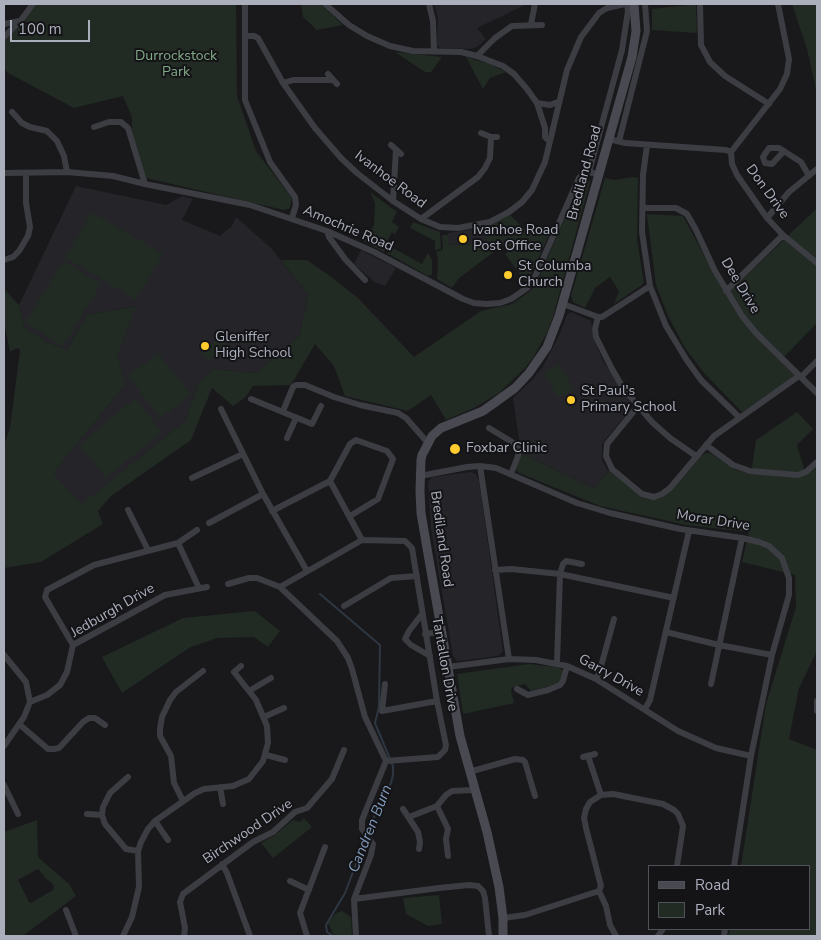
<!DOCTYPE html>
<style>
body{margin:0}
#map{position:relative;width:821px;height:940px;overflow:hidden;background:#19191c;font-family:"Nunito Sans",sans-serif}
canvas{display:block}
.frame{position:absolute;inset:0;border:5px solid #abafbc;pointer-events:none}
.legend{position:absolute;left:648px;top:865px;width:162px;height:65px;box-sizing:border-box;background:#141417;border:1px solid #505259;margin:0;padding:6px 9px;list-style:none;font-size:15px;color:#abafbc}
.legend li{display:flex;align-items:center;gap:10px;height:25px}
.legend b{width:25px;border:1px solid #505259}
.scale{position:absolute;left:10px;top:20px;width:80px;height:22px;box-sizing:border-box;border:2px solid #abafbc;border-top:0;padding-left:6px;font-size:15px;line-height:18px;white-space:nowrap;color:#abafbc;-webkit-text-stroke:4px #141417;paint-order:stroke}
</style>
<div id="map">
<canvas width="821" height="940"></canvas>
<div class="frame"></div>
<ul class="legend">
<li><b style="height:6px;background:#484951"></b>Road</li>
<li><b style="height:14px;background:#212a23"></b>Park</li>
</ul>
<div class="scale">100 m</div>
</div>
<script>
const g = document.querySelector('canvas').getContext('2d');
g.lineJoin = 'round';
function paint(path, color) { g.fillStyle = color; g.fill(path, 'evenodd'); }
const toPath = rows => new Path2D(rows.map(r => 'M' + r).join(''));
function strokePath(path, color, width, dash) { g.strokeStyle = color; g.lineWidth = width; g.lineCap = dash ? 'butt' : 'round'; g.setLineDash(dash || []); g.stroke(path); }
function label(font, color, halo, rows, align = 'center') {
  g.font = font + ' "Nunito Sans",sans-serif'; g.lineWidth = 4; g.setLineDash([]); g.textBaseline = 'middle'; g.strokeStyle = halo; g.fillStyle = color; for (const [text, x, y, turn = 0] of rows) {
    g.save(); g.translate(x, y); g.rotate((+turn || 0) * Math.PI / 180); g.textAlign = isNaN(turn) ? turn : align; if (halo) g.strokeText(text, 0, 0); g.fillText(text, 0, 0); g.restore();
  }
}
paint(toPath([
 [434,4,527,4,477,28,486,39,477,47,470,49,440,48,437,45,438,18],
 [76,186,166,205,182,196,193,199,182,220,220,236,232,226,236,217,272,249,308,295,299,336,256,373,213,369,199,382,185,421,82,505,52,474,126,384,117,357,135,306,87,315,67,350,45,341,24,327,19,305],
 [487,227,485,248,474,247,474,244,448,245,448,233],
 [361,250,396,268,385,286,376,283,354,264],
 [571,312,591,321,594,340,603,361,631,403,629,411,602,444,602,460,608,471,594,488,521,453,513,398,531,381,542,368,558,338,567,315],
 [471,472,476,474,479,480,503,651,501,654,497,656,459,661,457,661,453,656,431,528,428,482,432,477]
]), '#252529');
paint(toPath([
 [37,4,236,4,237,96,256,151,292,198,290,208,284,210,146,178,132,133,132,117,123,96,74,108,8,73,4,69,4,41],
 [301,4,320,4,343,25,317,30,303,17],
 [696,4,697,33,652,30,652,9],
 [792,4,817,4,817,94,807,49],
 [395,52,442,57,431,72,425,72],
 [466,57,490,64,506,72,490,78,483,89],
 [634,177,638,178,637,240,644,282,642,285,614,304,619,291,610,277,595,288,585,308,573,302,571,296,605,178,614,180],
 [585,178,589,179,590,182,553,317,548,331,533,358,525,368,499,393,474,408,446,420,431,395,408,411,345,396,334,366,315,344,291,385,253,386,246,397,233,406,212,388,191,440,111,496,98,511,103,524,41,562,4,568,4,445,10,428,20,350,17,348,10,352,4,322,4,289,19,305,24,327,45,341,67,350,87,315,136,306,117,357,126,384,53,473,82,504,185,421,199,382,213,369,256,373,299,336,308,295,281,260,307,260,334,279,358,298,414,357,481,311,512,304,529,292,536,284,581,181],
 [370,192,397,212,392,222,399,227,395,234,392,232,386,243,389,245,384,252,361,240,368,235,374,225,375,203],
 [817,208,817,323,781,360,796,376,742,412,704,373,685,348,668,316,656,285,647,214,683,216,726,295],
 [92,212,163,254,136,300,65,257],
 [510,215,529,233,549,235,530,277,526,282,505,254,508,252,500,243,495,247,495,251,459,278,452,288,437,279,438,260,436,252,443,250,442,235,448,235,449,245,474,244,475,247,485,248,487,227],
 [413,222,440,232,441,249,435,250,435,241,410,228],
 [391,247,422,264,428,253,432,260,432,275,428,276,387,253],
 [63,261,101,284,63,346,25,323],
 [220,337,227,346,208,361,201,352],
 [158,353,191,395,160,418,128,376],
 [560,364,574,390,558,398,544,372],
 [135,398,162,432,106,478,79,445],
 [797,412,813,429,797,445,806,475,817,467,817,651,799,688,789,739,817,750,817,936,728,936,730,929,810,929,810,866,741,866,766,704,796,607,795,575,742,562,749,532,687,525,600,506,519,473,516,470,521,453,594,488,610,469,642,496,660,498,665,496,675,487,701,456,706,453,710,453,736,470,751,474,756,440],
 [255,611,280,631,268,647,254,637,217,638,189,648,122,693,102,657,183,618],
 [529,664,557,667,561,669,564,673,559,682,550,686,531,691,525,684,513,687,511,690,514,703,463,714,457,674],
 [304,818,312,827,273,858,261,843,272,837,293,820,300,822],
 [37,820,38,857,69,884,76,896,23,936,4,936,4,832],
 [38,869,46,879,51,882,54,886,53,890,31,903,29,902,18,880],
 [439,895,442,924,428,926,406,914,403,898],
 [342,911,351,917,352,936,334,936,328,923,336,913]
]), '#212a23');
strokePath(toPath([
 [320,594,380,645,379,707,375,723,393,766,393,775,391,783,378,806,368,834],
 [333,936,327,932,326,925,345,893,366,838]
]), '#2e3741', 2);
strokePath(toPath([
 [245,4,245,100,270,162,295,197,296,205,292,218],
 [325,4,349,25,367,36,390,46,413,51,461,52,477,56,503,66,514,74,527,89,537,103,545,128,545,137,549,141],
 [429,4,433,21,434,52],
 [700,4,701,45,710,62,725,76,769,104],
 [4,24,20,21],
 [531,24,535,4],
 [245,36,254,36,258,38,283,83,315,128,341,158,357,173,393,201,421,219,440,227,458,228,490,222,509,212,522,202,532,190,545,162,567,70,581,37,599,13,607,8,625,4],
 [4,37,21,20,33,4],
 [477,56,495,38,512,26,542,25],
 [328,74,337,84],
 [283,83,293,80,333,80],
 [537,103,550,105,558,102],
 [12,112,22,123,30,127,47,131,57,141,64,156,67,172],
 [94,127,109,122,121,122,128,128,145,184],
 [481,133,491,137,497,137],
 [609,139,625,143,726,150,731,152,732,164,737,175,767,218,783,235,817,263],
 [619,141,647,31,645,4],
 [391,145,401,154],
 [647,145,643,175,642,232,650,286,666,326,686,359,701,380,739,417],
 [784,151,772,164,765,163,763,157,769,148,779,148,801,162,809,176],
 [731,152,780,89,787,74,789,59,778,4],
 [589,172,622,50,628,11,627,4],
 [4,173,67,172,113,176,145,184,250,205,327,231,374,252,463,299,474,303,486,304,500,303,511,299,527,288,534,279,579,178,583,173,589,172,600,175],
 [393,201,396,150],
 [643,208,676,208,687,214,696,230,715,271,742,316,756,333,817,393],
 [767,218,789,192,817,169],
 [421,219,478,177,485,168,490,158,491,137],
 [327,231,329,237,345,259,365,280],
 [4,260,13,257,19,251,28,236,30,227,26,203,26,173],
 [726,291,783,235],
 [563,304,598,317,602,317,650,286],
 [598,317,595,329,596,337,611,367,623,388,652,422,670,438,696,456],
 [801,377,817,361],
 [251,399,312,424,321,406],
 [638,406,607,444,606,456,612,469,642,494,654,497,662,494,670,488,714,436,799,376],
 [221,409,263,494,307,571],
 [283,411,293,387,296,385,305,385,334,397,360,405,398,413,406,418,428,443],
 [489,428,517,445,518,449,518,456,511,474],
 [287,438,296,418],
 [706,445,733,465,750,471,798,475,806,472,817,462],
 [480,466,509,659],
 [420,476,467,467,480,466,496,468,577,503,610,513,680,529,742,538,759,542,769,546,782,558,789,578,789,595,772,655,751,756,734,866],
 [192,478,243,454],
 [330,481,362,540],
 [128,510,148,550],
 [272,511,330,481,350,444,356,440,387,451,393,459,378,499,350,516],
 [209,523,263,494],
 [178,543,199,588],
 [495,570,511,569,560,574,674,598],
 [228,584,249,578,257,578,280,587,337,641,348,658,352,669,365,717,386,761,362,820,362,829,373,844,371,855,354,899,356,936],
 [280,587,362,540,405,541,412,548,437,701,446,745,445,750,438,757,386,761],
 [344,606,391,578,417,576],
 [422,614,409,631,405,639,411,645,430,656],
 [666,632,719,645,772,655],
 [425,634,441,632],
 [73,645,45,597,47,590,94,565,178,543,197,530],
 [4,655,26,682,30,702,24,717,4,746],
 [557,663,560,574,563,564,566,561,582,564],
 [448,667,509,659,536,660,567,666,596,679,678,731,716,748,751,756],
 [596,679,600,670,614,619],
 [385,684,382,711,437,701],
 [711,684,742,538],
 [517,689,528,695,548,690,560,685,563,681,567,666],
 [249,691,271,678],
 [817,701,817,711],
 [30,702,47,695,60,685,67,672,73,645,165,595,207,587],
 [645,709,650,700,689,531],
 [264,717,284,708],
 [19,724,48,749,54,749,59,748,83,722,89,718,95,718,105,725],
 [266,755,285,760],
 [588,756,601,795],
 [583,757,595,754],
 [469,772,515,759,523,760,525,762,535,796],
 [128,777,110,793,103,807,102,815,105,824,126,849,138,851],
 [4,785,18,814],
 [220,787,223,804],
 [183,801,174,783,171,756,160,736,160,729,162,717,170,700,176,692,203,671],
 [437,806,448,829,446,839,448,856],
 [403,809,418,832,420,842,419,849],
 [87,814,102,815],
 [409,817,437,806,446,795,452,791,474,790],
 [155,821,168,840],
 [222,864,227,873,250,936],
 [290,881,309,890],
 [354,899,439,888,469,885,478,886,483,891,485,898,489,936],
 [66,910,76,936],
 [503,918,525,915,599,891],
 [123,936,132,917,139,887,138,851,141,842,148,829,155,821,195,793,204,789,233,786,249,779,263,761,268,743,267,726,256,700,234,672,241,666],
 [184,936,185,928,180,902,183,894,253,842,273,832,295,812,307,808,332,779,344,750],
 [307,936,300,913,325,847],
 [616,936,610,925,606,906,599,891,601,886,586,828,584,818,586,809,590,802,601,795,613,794,663,804,674,810,678,814,683,826,677,866],
 [658,936,663,929],
 [724,936,725,929]
]), '#3c3c43', 6);
strokePath(toPath([
 [503,936,503,918,499,887,487,832,460,736,428,554,421,513,420,491,421,460,422,455,432,436,441,428,483,411,515,388,529,373,547,347,559,316,632,57,636,31,634,4]
]), '#484951', 9);
for (const [x, y, r, color] of [
 [463,239,5,"#ffcb2e"],
 [508,275,5,"#ffcb2e"],
 [205,346,5,"#ffcb2e"],
 [571,400,5,"#ffcb2e"],
 [455,449,6,"#ffcb2e"]
]) { const dot = new Path2D(); dot.arc(x, y, r, 0, 2 * Math.PI); g.fillStyle = color; g.fill(dot); strokePath(dot, '#141417', 2); }
label('14px', '#81a887', '#141417', [
 ["Durrockstock",176,57],
 ["Park",176,73]
]);
label('14px', '#abafbc', '#141417', [
 ["Brediland Road",585,173,-75],
 ["Ivanhoe Road",390,180,37],
 ["Don Drive",767,192,54],
 ["Amochrie Road",348,229,23],
 ["Dee Drive",740,286,59],
 ["Morar Drive",713,521,9],
 ["Brediland Road",441,539,82],
 ["Jedburgh Drive",113,611,-30],
 ["Tantallon Drive",444,664,80],
 ["Garry Drive",611,676,29],
 ["Birchwood Drive",248,832,-34]
]);
label('14px', '#abafbc', '#141417', [
 ["Ivanhoe Road",473,231],
 ["Post Office",473,247],
 ["St Columba",518,267],
 ["Church",518,283],
 ["Gleniffer",215,338],
 ["High School",215,354],
 ["St Paul's",581,392],
 ["Primary School",581,408],
 ["Foxbar Clinic",466,449]
], 'left');
label('italic 15px', '#8099b9', '#141417', [
 ["Candren Burn",371,829,-68]
]);
</script>
